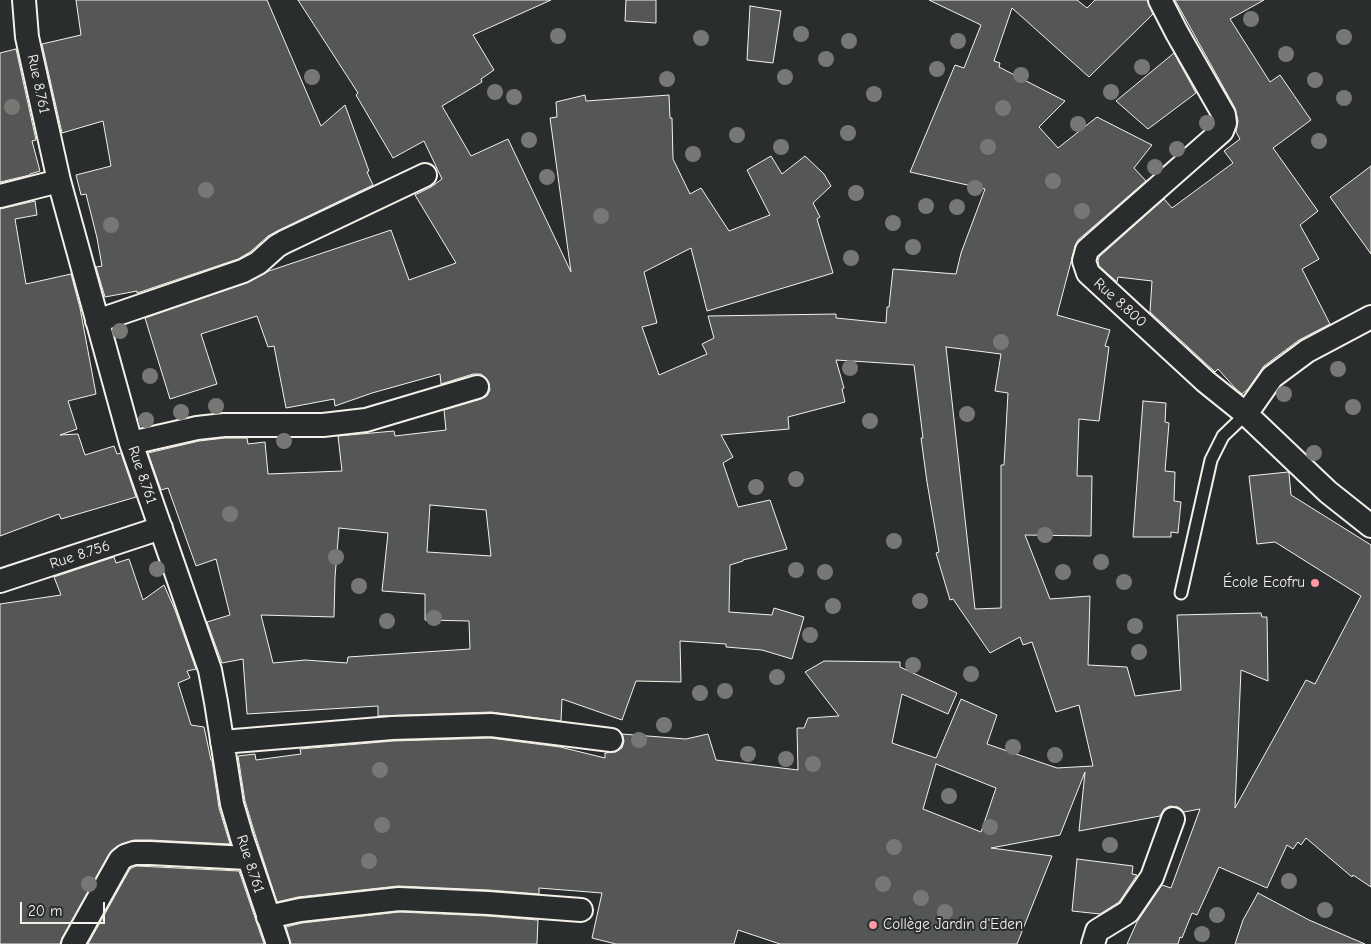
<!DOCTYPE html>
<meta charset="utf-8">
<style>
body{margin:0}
#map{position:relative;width:1371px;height:944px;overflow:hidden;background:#2a2d2e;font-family:"Comic Neue",sans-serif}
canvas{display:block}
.scale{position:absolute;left:20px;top:902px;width:85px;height:22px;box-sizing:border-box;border:2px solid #f4f1e8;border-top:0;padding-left:6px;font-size:15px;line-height:18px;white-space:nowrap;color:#f4f1e8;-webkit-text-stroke:4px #2a2d2e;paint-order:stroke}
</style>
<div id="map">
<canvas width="1371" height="944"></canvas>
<div class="scale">20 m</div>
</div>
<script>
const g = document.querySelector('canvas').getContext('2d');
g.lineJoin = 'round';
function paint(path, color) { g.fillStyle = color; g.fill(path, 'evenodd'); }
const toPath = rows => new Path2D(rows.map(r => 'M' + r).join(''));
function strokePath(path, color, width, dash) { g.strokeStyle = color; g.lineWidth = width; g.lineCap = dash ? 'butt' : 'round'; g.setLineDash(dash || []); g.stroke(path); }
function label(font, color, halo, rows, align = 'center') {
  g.font = font + ' "Comic Neue",sans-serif'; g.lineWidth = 4; g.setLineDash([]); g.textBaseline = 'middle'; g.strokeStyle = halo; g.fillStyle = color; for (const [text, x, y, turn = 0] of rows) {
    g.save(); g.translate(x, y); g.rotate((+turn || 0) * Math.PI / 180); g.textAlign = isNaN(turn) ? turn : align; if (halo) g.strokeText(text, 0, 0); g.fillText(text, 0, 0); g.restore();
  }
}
const building = toPath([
 [76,0,267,0,321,126,345,105,369,171,367,172,373,185,277,231,268,236,250,252,238,259,137,293,137,291,105,297,96,267,102,266,97,238,86,194,81,195,76,175,111,166,103,121,62,133,42,44,81,35,76,0],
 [298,0,551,0,473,35,494,70,481,79,482,82,442,106,471,156,508,139,571,272,550,118,557,117,556,102,585,95,586,101,669,95,670,118,672,118,673,159,690,194,701,188,729,231,770,215,747,170,771,156,782,174,805,156,824,174,831,186,813,203,820,217,817,219,833,273,707,311,691,248,644,272,657,323,642,327,659,375,707,354,702,344,714,338,708,316,836,314,836,318,886,323,887,307,889,307,893,269,956,274,961,253,985,189,910,172,955,65,964,68,981,25,929,0,1077,0,1087,8,1095,0,1147,0,1153,14,1089,77,1012,8,994,61,1000,63,999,67,1065,101,1039,127,1058,148,1097,117,1152,145,1134,168,1146,181,1078,240,1075,246,1071,262,1057,315,1110,330,1105,346,1109,347,1099,421,1079,419,1077,476,1092,476,1091,536,1025,535,1050,599,1090,596,1088,665,1127,667,1135,696,1181,690,1177,615,1261,613,1262,617,1267,617,1268,681,1241,670,1235,808,1306,680,1315,684,1361,596,1275,542,1257,544,1249,476,1288,472,1289,473,1291,495,1371,545,1371,887,1353,875,1352,877,1306,838,1301,845,1298,842,1293,849,1287,845,1267,888,1219,867,1197,915,1192,913,1182,938,1180,937,1178,944,1127,944,1137,922,1162,885,1171,888,1200,809,1184,812,1178,807,1170,806,1164,809,1160,816,1079,831,1085,772,1060,835,991,848,1052,856,1017,944,780,944,738,930,734,944,616,944,592,938,602,893,539,888,539,894,489,890,398,886,298,897,277,902,255,834,245,801,238,756,255,754,256,760,301,754,300,749,393,741,490,738,560,747,605,758,605,753,616,752,622,748,624,741,622,734,686,739,708,734,716,760,798,770,797,728,804,728,808,718,839,716,805,672,824,661,900,662,900,667,957,693,948,714,902,694,892,743,936,758,961,699,997,715,987,744,1057,768,1093,766,1079,705,1056,712,1032,642,1023,645,1020,637,990,653,953,599,950,600,936,553,939,552,927,482,921,438,923,438,914,365,836,360,844,388,842,389,845,402,788,417,789,429,721,435,733,457,723,463,738,507,770,500,787,549,743,560,743,561,730,565,729,612,772,615,774,608,804,617,792,659,762,650,726,647,726,644,680,641,681,682,636,681,622,720,562,699,561,721,491,712,378,716,378,706,247,714,243,659,222,663,207,622,230,615,216,559,196,566,168,488,161,490,148,453,199,441,225,438,247,438,248,444,265,442,268,474,342,471,338,436,394,431,395,436,446,430,444,410,481,399,487,396,490,390,489,383,486,378,481,374,473,374,441,384,440,374,372,393,335,406,334,399,286,408,274,346,268,347,257,316,201,334,217,384,170,399,145,318,247,283,269,271,391,230,409,280,456,263,415,195,431,187,442,179,424,141,393,158,356,95,358,93,298,0],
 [946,347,1001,354,995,391,1008,393,1004,465,1001,465,1001,608,975,609,946,347],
 [430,505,486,510,491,556,427,552,430,505],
 [339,528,388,533,382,591,425,594,425,620,469,621,470,649,348,657,347,663,305,660,273,663,261,615,334,617,335,577,339,528],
 [936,764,996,788,981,832,923,809,936,764],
 [626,0,656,0,656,23,625,21,626,0],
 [1175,0,1264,0,1230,19,1270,82,1280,75,1311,120,1273,148,1318,211,1300,225,1319,259,1302,269,1330,324,1299,340,1264,366,1248,389,1242,394,1235,388,1218,369,1215,372,1214,371,1150,312,1152,281,1118,277,1117,282,1099,266,1098,261,1099,257,1164,199,1172,208,1233,163,1224,151,1240,139,1236,132,1238,121,1235,108,1175,0],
 [750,6,781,11,773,63,747,60,750,6],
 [16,49,36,140,32,141,40,171,30,174,30,175,0,182,0,53,16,49],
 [1174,53,1196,93,1148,129,1116,101,1174,53],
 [1371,166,1371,254,1330,197,1371,166],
 [35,201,37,215,15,219,26,284,71,274,80,308,96,394,68,401,77,429,60,435,78,434,85,455,114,446,117,454,121,453,136,497,61,519,59,514,0,536,0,209,35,201],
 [1143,401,1166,403,1165,422,1169,423,1165,471,1175,472,1174,501,1181,502,1178,533,1171,532,1171,537,1133,537,1143,401],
 [114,557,116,563,129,559,143,600,164,585,175,610,196,669,187,671,190,678,178,683,191,725,204,727,211,760,212,760,219,808,230,844,150,840,134,840,121,844,109,854,62,938,60,944,0,944,0,604,61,595,54,577,114,557],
 [1077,859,1133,866,1132,874,1137,875,1119,902,1100,914,1072,911,1077,859],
 [136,866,239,871,264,944,88,944,130,869,136,866],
 [1258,893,1309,920,1365,944,1235,944,1243,920,1258,893],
 [399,912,487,916,538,920,537,944,291,944,286,927,302,923,399,912]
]);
paint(building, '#555756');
strokePath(building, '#f4f1e8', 1);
const service = toPath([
 [1181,593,1211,460,1223,436,1246,414]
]);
const minor = toPath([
 [24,0,27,37,59,181,131,443,210,670,216,702,232,804,242,838,278,944],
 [1160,0,1177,33,1224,115,1225,123,1222,131,1087,250,1084,261,1088,273,1205,381,1246,414,1328,492,1371,526],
 [0,196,59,181],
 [97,321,243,271,258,263,277,246,284,242,425,175],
 [1246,414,1272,377,1307,351,1371,317],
 [131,443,197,428,224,425,323,425,366,420,477,387],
 [0,581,161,528],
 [222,742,392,728,491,725,611,740],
 [268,917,300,910,399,899,488,903,581,910],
 [73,944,120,860,125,856,134,853,150,853,248,858],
 [1093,944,1097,931,1128,912,1152,877,1173,819]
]);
strokePath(service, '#f4f1e8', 15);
strokePath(minor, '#f4f1e8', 26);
strokePath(service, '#2a2d2e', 11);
strokePath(minor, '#2a2d2e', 22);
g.fillStyle = '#777875';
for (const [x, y] of [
 [1251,19],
 [801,34],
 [558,36],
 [1344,37],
 [701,38],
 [849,41],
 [958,41],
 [1286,54],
 [826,59],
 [1142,67],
 [937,69],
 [1021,75],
 [312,77],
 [785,77],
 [667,79],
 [1315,80],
 [495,92],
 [1111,92],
 [874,94],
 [514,97],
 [1344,98],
 [12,107],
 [1003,108],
 [1207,123],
 [1078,124],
 [848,133],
 [737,135],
 [529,140],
 [1319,141],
 [781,147],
 [988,147],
 [1177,149],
 [693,154],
 [1155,167],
 [547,177],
 [1053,181],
 [975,188],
 [206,190],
 [856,193],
 [926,206],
 [957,207],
 [1082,211],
 [601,216],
 [893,223],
 [111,225],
 [913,247],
 [851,258],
 [120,331],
 [1001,342],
 [850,368],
 [1338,369],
 [150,376],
 [1284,394],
 [216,406],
 [1353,407],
 [181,412],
 [967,414],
 [146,420],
 [870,421],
 [284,441],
 [1314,453],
 [796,479],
 [756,487],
 [230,514],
 [1045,535],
 [894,541],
 [336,557],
 [1101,562],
 [157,569],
 [796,570],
 [825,572],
 [1063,572],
 [1124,582],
 [359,586],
 [920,601],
 [833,606],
 [434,618],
 [387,621],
 [1135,626],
 [810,635],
 [1139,652],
 [913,665],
 [971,674],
 [777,677],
 [725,691],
 [700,693],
 [664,725],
 [639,740],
 [1013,747],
 [748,754],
 [1055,755],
 [786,759],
 [813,764],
 [380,770],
 [949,796],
 [382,825],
 [990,827],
 [1110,845],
 [894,847],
 [369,861],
 [1289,881],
 [89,884],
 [883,884],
 [921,898],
 [1325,910],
 [945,912],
 [1217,915],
 [1202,934]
]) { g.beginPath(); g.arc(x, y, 8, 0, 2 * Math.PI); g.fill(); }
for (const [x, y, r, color] of [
 [1315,583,5,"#ff9aa2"],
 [873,925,5,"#ff9aa2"]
]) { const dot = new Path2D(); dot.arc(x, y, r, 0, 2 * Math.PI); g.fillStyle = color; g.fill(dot); strokePath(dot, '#2a2d2e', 2); }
label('15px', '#f4f1e8', '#2a2d2e', [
 ["Rue 8.761",38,84,78],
 ["Rue 8.800",1120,303,42],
 ["Rue 8.761",142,475,71],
 ["Rue 8.756",80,555,-18],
 ["Rue 8.761",250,864,72]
]);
label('15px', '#f4f1e8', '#2a2d2e', [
 ["École Ecofru",1305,583],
 ["Collège Jardin d'Eden",883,925,"left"]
], 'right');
</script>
